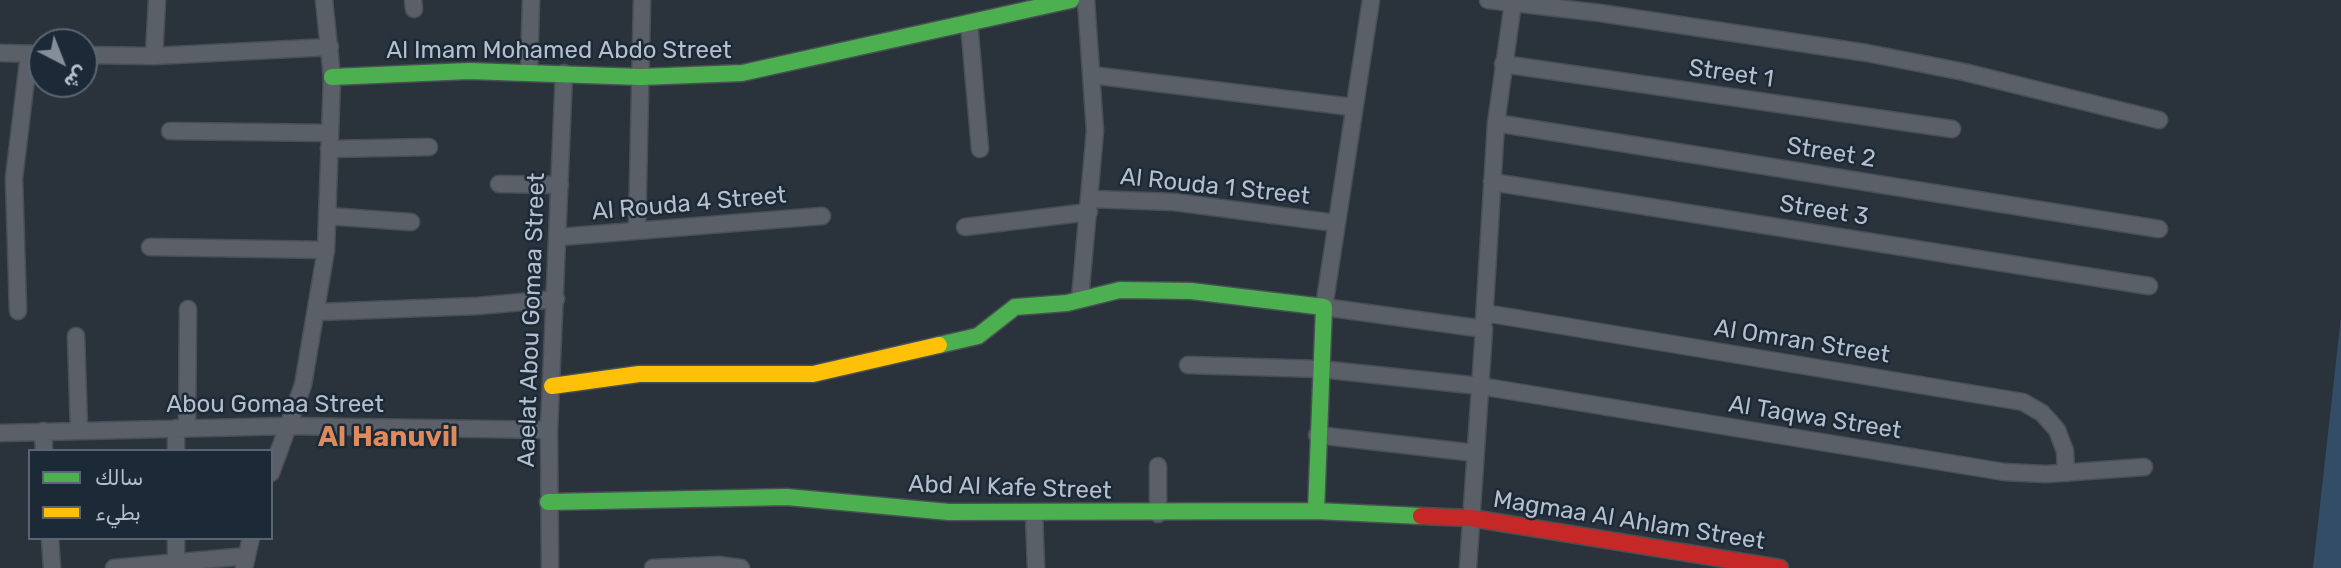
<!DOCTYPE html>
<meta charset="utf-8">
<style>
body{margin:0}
#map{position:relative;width:2341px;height:568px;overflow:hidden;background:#2a333b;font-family:Rubik,Vazirmatn,sans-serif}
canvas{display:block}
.legend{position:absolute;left:28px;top:449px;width:245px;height:91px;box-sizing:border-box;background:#1c2937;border:2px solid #596573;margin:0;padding:9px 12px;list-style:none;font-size:21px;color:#b4bfcc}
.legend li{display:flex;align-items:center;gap:14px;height:35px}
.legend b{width:35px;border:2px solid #596573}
.north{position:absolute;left:28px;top:28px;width:70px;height:70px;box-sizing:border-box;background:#1c2937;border:2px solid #596573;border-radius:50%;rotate:138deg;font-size:19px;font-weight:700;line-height:28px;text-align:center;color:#b4bfcc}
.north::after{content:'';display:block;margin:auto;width:24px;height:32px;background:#848e99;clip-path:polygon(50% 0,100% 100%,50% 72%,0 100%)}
</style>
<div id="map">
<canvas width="2341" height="568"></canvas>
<ul class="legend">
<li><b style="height:9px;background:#4caf50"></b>سالك</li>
<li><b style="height:9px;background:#ffc107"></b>بطيء</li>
</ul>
<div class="north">ش</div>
</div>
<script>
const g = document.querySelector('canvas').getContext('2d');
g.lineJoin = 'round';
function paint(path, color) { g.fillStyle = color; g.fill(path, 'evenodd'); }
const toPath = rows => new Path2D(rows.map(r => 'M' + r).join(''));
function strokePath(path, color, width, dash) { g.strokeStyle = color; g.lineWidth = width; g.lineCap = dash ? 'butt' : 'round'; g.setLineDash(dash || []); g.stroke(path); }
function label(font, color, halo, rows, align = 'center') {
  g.font = font + ' Rubik,sans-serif'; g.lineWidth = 5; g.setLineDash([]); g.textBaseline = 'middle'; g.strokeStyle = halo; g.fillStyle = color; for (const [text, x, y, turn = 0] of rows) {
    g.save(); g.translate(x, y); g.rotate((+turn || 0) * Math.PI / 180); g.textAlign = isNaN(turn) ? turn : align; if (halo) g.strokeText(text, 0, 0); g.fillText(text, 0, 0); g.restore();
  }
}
paint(toPath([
 [2341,317,2341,568,2313,568]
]), '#344d67');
const street = toPath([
 [413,0,414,9],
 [1371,0,1324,307,1484,329,1468,568],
 [1488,0,1600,13,1867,53,1964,72,2159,120],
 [969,23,980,149],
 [0,53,42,54],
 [84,55,154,56,330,47],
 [154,56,157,0],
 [1503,64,1952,129],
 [529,72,531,0],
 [1091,75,1352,107],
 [1496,123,2159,229],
 [170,131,330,133],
 [329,149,429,147],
 [1492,182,2149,286],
 [499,184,560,185],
 [1091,199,1174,202,1335,223],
 [327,216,411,222],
 [965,227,1089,212],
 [637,230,642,0],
 [560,237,822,216],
 [150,247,326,250],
 [1080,299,1095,131,1086,0],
 [18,311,14,178,29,54],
 [318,312,477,306,556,299],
 [1485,313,2023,402,2042,413,2057,430,2065,451,2066,473],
 [1484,321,1496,123,1513,3],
 [76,336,79,429],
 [1188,365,1320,369,1480,386,2004,472,2046,474,2144,467],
 [176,428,176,451],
 [187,428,188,309],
 [43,431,44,451],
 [0,433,289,426,549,430],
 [1317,435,1475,453],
 [1158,466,1158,514],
 [271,473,303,385,326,250,332,77,324,0],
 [1034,514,1036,568],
 [50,538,52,568],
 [176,538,176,561],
 [114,568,247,556],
 [244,568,251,538],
 [550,568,549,430,564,73],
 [653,568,718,565,741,568]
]);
const fast = toPath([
 [332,77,469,71,641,77,742,73,1071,0],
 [939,345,978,336,1015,307,1067,303,1120,290,1191,291,1324,307,1316,511],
 [548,502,787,497,949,512,1316,511,1421,516]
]);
const slow = toPath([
 [552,386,639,374,813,374,939,345]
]);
const jam = toPath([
 [1421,516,1471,518,1780,568]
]);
strokePath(street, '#484f55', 19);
strokePath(fast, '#484f55', 19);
strokePath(slow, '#484f55', 19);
strokePath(jam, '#484f55', 19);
strokePath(street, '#5b6068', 16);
strokePath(fast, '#4caf50', 16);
strokePath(slow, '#ffc107', 16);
strokePath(jam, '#c62828', 16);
label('24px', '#b4bfcc', '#1c2937', [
 ["Al Imam Mohamed Abdo Street",559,51],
 ["Street 1",1731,74,8],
 ["Street 2",1831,153,9],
 ["Al Rouda 1 Street",1215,187,6],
 ["Al Rouda 4 Street",689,204,-5],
 ["Street 3",1824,211,9],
 ["Aaelat Abou Gomaa Street",532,320,-88],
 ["Al Omran Street",1802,342,9],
 ["Abou Gomaa Street",275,405],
 ["Al Taqwa Street",1815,418,9],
 ["Abd Al Kafe Street",1010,488,2],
 ["Magmaa Al Ahlam Street",1629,521,9]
]);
label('bold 28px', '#e08a5c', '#1c2937', [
 ["Al Hanuvil",388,438]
]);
</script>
